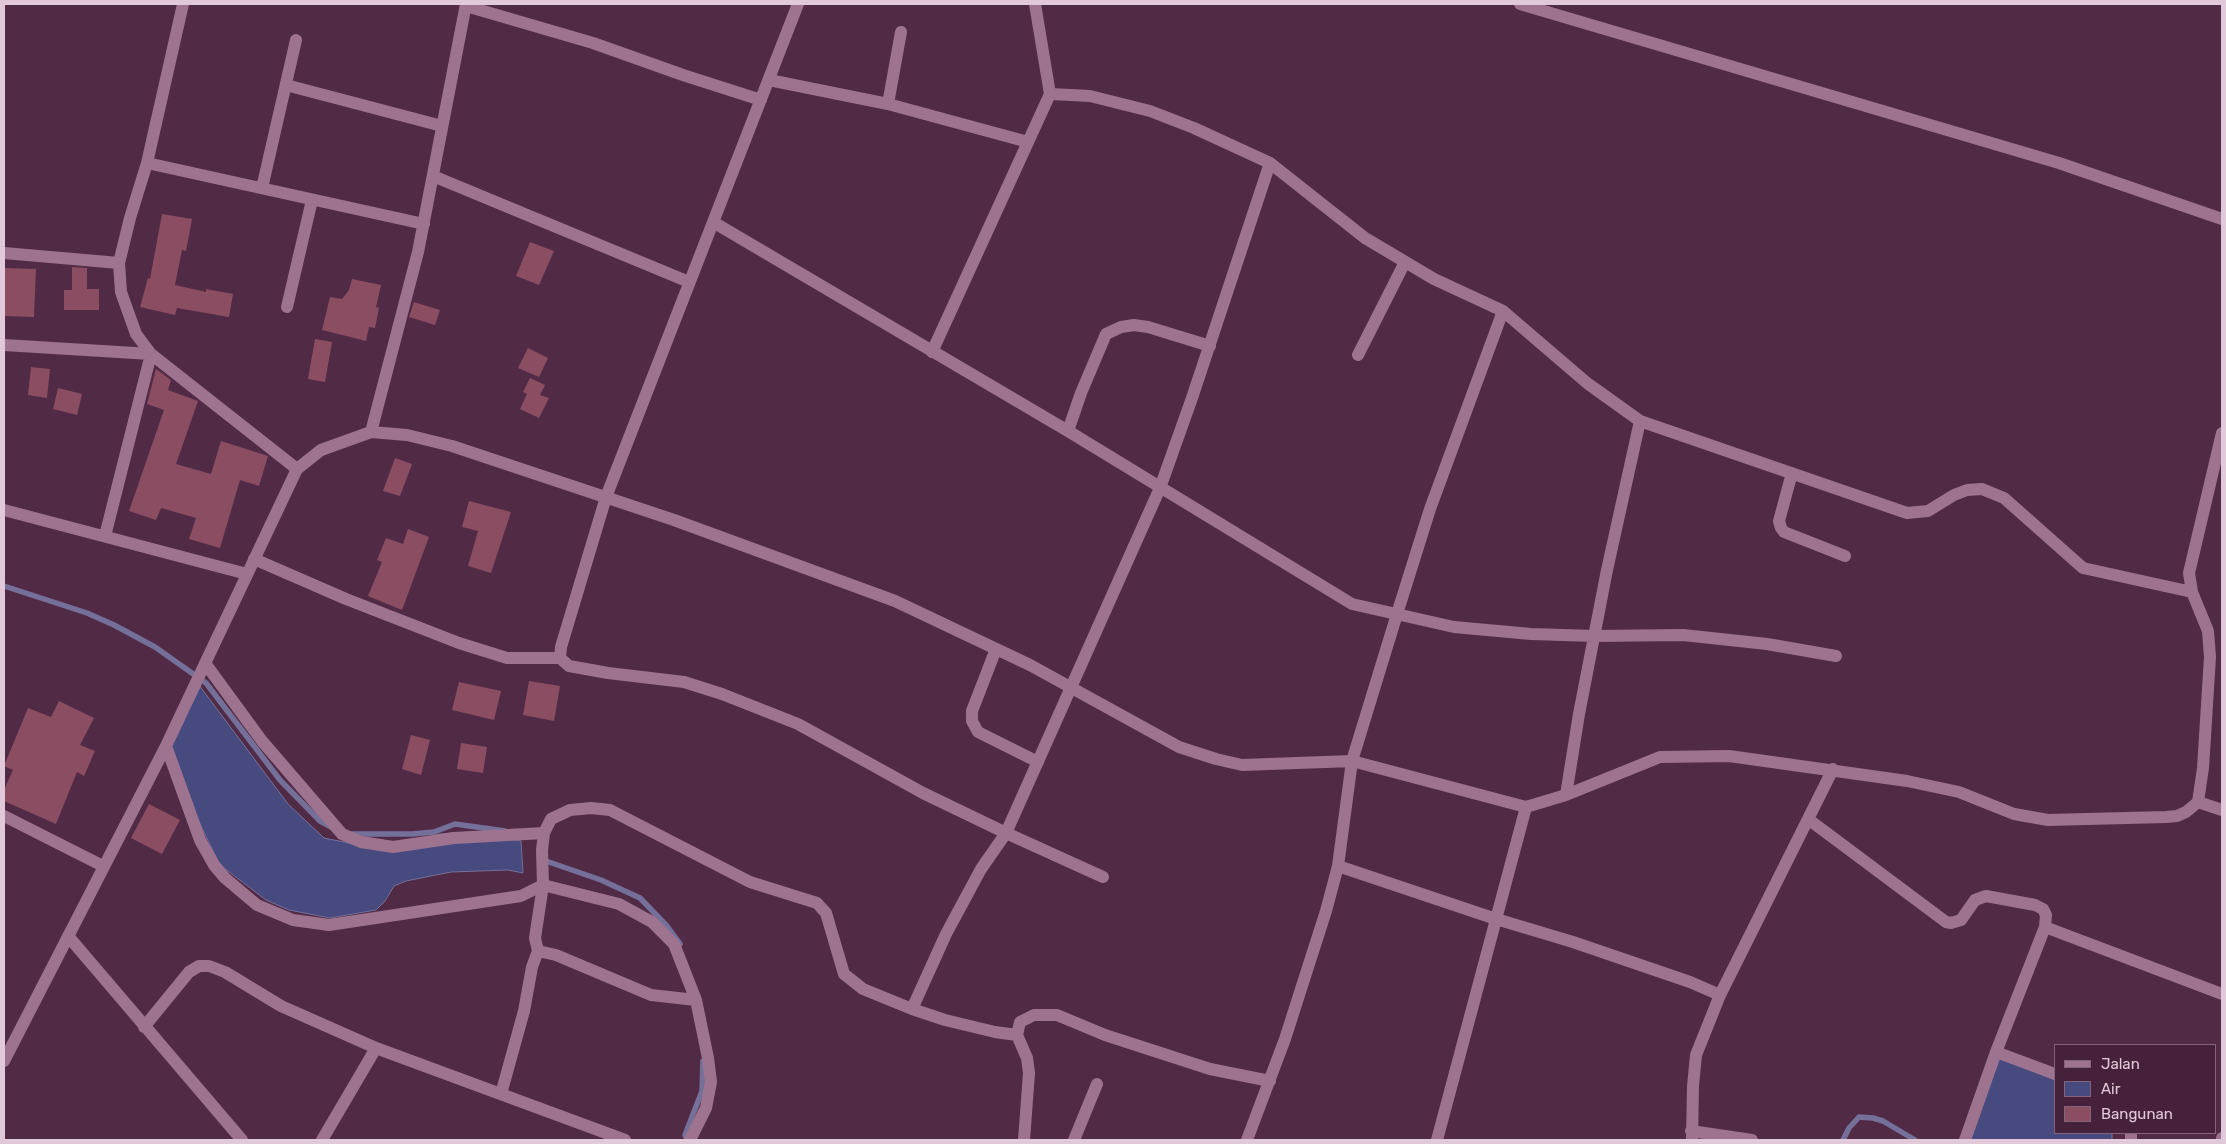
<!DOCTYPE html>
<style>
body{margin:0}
#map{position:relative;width:2226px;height:1144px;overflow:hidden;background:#512b45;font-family:Rubik,sans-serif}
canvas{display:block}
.frame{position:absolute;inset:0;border:5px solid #e2c9d9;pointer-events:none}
.legend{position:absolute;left:2054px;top:1044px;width:162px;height:90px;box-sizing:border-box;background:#46213b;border:1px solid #84647a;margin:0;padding:6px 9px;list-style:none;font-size:15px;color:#e2c9d9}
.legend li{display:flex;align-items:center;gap:10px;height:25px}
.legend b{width:25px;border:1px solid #84647a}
</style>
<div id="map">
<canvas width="2226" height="1144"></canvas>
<div class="frame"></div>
<ul class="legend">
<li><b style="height:6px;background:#9e738f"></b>Jalan</li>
<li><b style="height:14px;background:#464a7f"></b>Air</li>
<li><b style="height:14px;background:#8b4d62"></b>Bangunan</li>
</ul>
</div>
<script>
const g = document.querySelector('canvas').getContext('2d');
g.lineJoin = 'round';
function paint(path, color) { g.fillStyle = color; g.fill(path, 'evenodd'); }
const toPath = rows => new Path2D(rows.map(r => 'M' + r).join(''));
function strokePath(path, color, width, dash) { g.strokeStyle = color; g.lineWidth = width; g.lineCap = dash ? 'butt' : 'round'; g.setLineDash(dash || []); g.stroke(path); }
const water = toPath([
 [196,681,288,804,324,838,349,843,411,841,440,834,470,832,521,841,523,873,508,870,451,872,406,881,394,886,385,901,376,910,330,918,289,910,266,900,220,865,193,810,168,742,196,681],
 [1996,1056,2055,1080,2055,1133,2112,1133,2112,1140,1960,1140,1996,1056]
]);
paint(water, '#464a7f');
strokePath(water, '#75709a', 1);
strokePath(toPath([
 [4,586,87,613,114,625,155,647,206,683,280,780,320,821,331,827],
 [351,834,412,834,434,832,455,824,505,831],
 [543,860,601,880,640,898,666,925,680,944],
 [687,1140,685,1135,702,1091,703,1061],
 [1843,1140,1849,1128,1859,1117,1873,1118,1883,1121,1915,1140]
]), '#75709a', 5.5);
paint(toPath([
 [162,214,192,219,186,251,182,250,175,285,206,292,206,289,233,294,229,317,177,308,175,315,140,307,148,278,150,279],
 [530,242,554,251,539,285,516,276],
 [72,267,87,268,87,289,99,289,99,310,64,310,64,290,72,290],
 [4,268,36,269,34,317,4,316],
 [352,279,381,285,376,307,379,308,375,328,369,327,366,341,322,330,330,297,342,299,349,290],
 [414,302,440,310,435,325,409,317],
 [315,339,332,342,325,382,308,379],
 [528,348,548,358,539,377,518,368],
 [31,367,50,369,47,398,28,395],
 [156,369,171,380,168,390,198,401,176,464,211,474,221,441,268,456,259,486,240,480,220,548,189,539,196,518,161,508,156,520,129,511,164,410,147,404],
 [530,378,545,385,540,395,549,398,539,418,520,409,527,394,523,392],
 [58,388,82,394,77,415,53,409],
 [395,458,412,464,400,496,383,491],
 [469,501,511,512,491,573,468,566,478,531,462,527],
 [408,529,429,537,402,610,368,596,382,562,377,560,386,538,403,544],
 [529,681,560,686,554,721,523,715],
 [459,682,501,691,494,720,452,710],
 [59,701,94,718,80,745,95,751,84,776,77,772,56,824,4,801,4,790,13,770,4,766,28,708,51,717],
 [411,735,430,740,421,775,402,769],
 [461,743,487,747,483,773,457,769],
 [149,804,180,820,162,854,131,838]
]), '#8b4d62');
strokePath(toPath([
 [183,4,147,163,130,218,119,263,121,292,136,334,151,354,297,469],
 [798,4,606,497,561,647,560,658,569,666,608,673,684,682,722,694,798,724,923,793,1006,833,1160,488,1192,398,1270,163],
 [1035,4,1050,94,1090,96,1150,111,1194,128,1270,163,1365,238,1434,279,1503,311,1587,383,1640,421,1907,513,1928,511,1954,495,1967,490,1982,489,2004,498,2083,568,2192,592],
 [1520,4,2059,163,2222,219],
 [466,6,593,43,683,75,761,100],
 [769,80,888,104,901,32],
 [286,85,442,126],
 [888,104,1028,142],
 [147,163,424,224],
 [433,176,689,282],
 [262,188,296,40],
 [713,222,1068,431,1352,604,1454,627,1531,634,1594,636,1683,635,1767,644,1836,656],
 [4,253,119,263],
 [287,307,312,200],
 [4,345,151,354,105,536],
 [932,352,1050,94],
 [1358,355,1405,262],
 [1068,431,1081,393,1106,334,1121,327,1134,325,1148,327,1210,346],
 [371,432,418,252,466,4],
 [1792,473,1779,521,1781,528,1784,532,1845,556],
 [4,510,247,574],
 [254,559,346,599,459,643,507,658,560,658],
 [996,649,972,711,972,721,978,732,1038,762],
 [205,663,262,741,342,834,361,842,393,847,454,838,544,833,551,819,570,810,591,808,610,810,750,882,817,903,826,913,844,974,863,989,912,1009,945,1020,995,1032,1017,1035,1027,1058,1029,1073,1024,1140],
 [166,746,200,840,214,865,225,878,257,905,293,920,329,925,521,896,543,885,535,938,538,951,556,955,651,995,696,1000],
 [1566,795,1579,714,1607,570,1640,421],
 [2198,802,2222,810],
 [4,816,103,866],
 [1808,819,1946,922,1951,923,1961,920,1975,900,1986,896,2035,905,2043,909,2046,915,2045,927],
 [544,833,542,850,543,885,619,904,652,922,674,944,696,1000,708,1058,711,1082,706,1108,690,1140],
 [1338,866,1496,919,1573,942,1690,982,1720,995],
 [68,936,242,1140],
 [912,1009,946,934,981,869,1006,833,1103,877],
 [144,1027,189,972,199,966,209,966,225,972,281,1006,376,1048,625,1140],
 [1017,1035,1020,1022,1034,1015,1057,1015,1105,1035,1210,1069,1270,1081],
 [1996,1052,2045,927,2222,994],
 [4,1061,166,746,297,469,321,450,371,432,407,435,452,446,674,520,895,601,1030,665,1179,747,1216,759,1242,765,1352,761,1526,807,1566,795,1660,757,1729,756,1907,781,1959,792,2014,814,2048,820,2166,817,2177,816,2186,812,2198,802,2203,768,2210,657,2208,631,2192,592,2189,573,2222,433],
 [501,1094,524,1011,532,967,538,951],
 [1691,1131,1752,1140],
 [322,1140,376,1048],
 [1074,1140,1097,1084],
 [1247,1140,1285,1039,1326,911,1338,866,1352,761,1397,614,1430,509,1503,311],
 [1437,1140,1526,807],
 [1692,1140,1693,1086,1696,1055,1720,995,1833,769],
 [1965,1140,1996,1052,2055,1074],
 [2131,1140,2131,1133],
 [2222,1140,2222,1138]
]), '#9e738f', 12);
</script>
